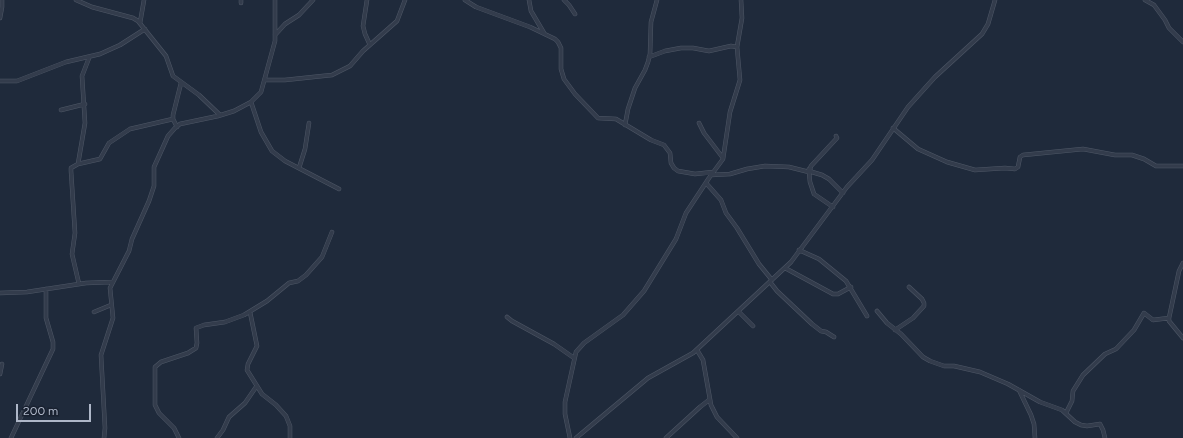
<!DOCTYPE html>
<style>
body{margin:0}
#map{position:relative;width:1183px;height:438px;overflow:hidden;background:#1f2a3b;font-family:Figtree,sans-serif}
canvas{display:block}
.scale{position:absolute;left:16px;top:404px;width:75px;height:18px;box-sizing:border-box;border:2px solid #aeb7c8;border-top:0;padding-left:5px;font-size:12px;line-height:14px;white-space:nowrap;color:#aeb7c8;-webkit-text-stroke:3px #192130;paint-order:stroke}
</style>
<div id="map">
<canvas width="1183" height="438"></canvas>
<div class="scale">200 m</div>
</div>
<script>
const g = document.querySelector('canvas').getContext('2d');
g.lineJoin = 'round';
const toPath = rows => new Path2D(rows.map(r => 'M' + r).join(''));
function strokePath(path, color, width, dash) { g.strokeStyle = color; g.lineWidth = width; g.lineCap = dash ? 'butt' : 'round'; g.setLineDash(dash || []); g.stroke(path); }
const minor = toPath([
 [76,0,92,7,133,18,138,21,166,56,173,76,199,95,220,115],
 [367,0,363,26,365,34,370,45],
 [465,0,476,7,530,27,555,39,558,42,561,48,561,69,564,79,575,94,598,118,616,119,651,140,664,145,670,153,671,163,674,168,678,171,695,174,713,172],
 [529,0,531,11,544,33],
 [564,0,569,5,575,14],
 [1145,0,1154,5,1165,20,1169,28,1183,42],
 [241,3,241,0],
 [0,18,2,7,2,0],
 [140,23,144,0],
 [275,35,285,24,299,15,313,0],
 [649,57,665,51,681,48,693,48,709,51,731,46,737,47],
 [265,80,285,80,332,75,350,66,363,51,397,21,405,0],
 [0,81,17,81,66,62,100,54,120,45,145,29],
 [251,102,261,132,272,151,285,161,339,189],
 [61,110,85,104],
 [699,123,704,133,723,158],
 [625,125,628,109,635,88,645,70,648,62,650,54,651,22,657,0],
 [177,127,173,119,173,115,181,83],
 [893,128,918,149,947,162,975,170,1005,168,1015,169,1018,167,1020,157,1023,155,1083,149,1115,155,1132,155,1144,159,1156,166,1183,166],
 [78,164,85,123,82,76,89,58],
 [299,168,305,149,309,123],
 [809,169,812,172,822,175,829,179,843,193],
 [711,175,730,174,747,169,765,166,789,167,809,172],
 [706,183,721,200,726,213,737,228,759,264,772,280],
 [833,207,814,194,810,182,809,172,811,166,837,138,836,136],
 [799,250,819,259,846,281,867,316],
 [1183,263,1179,271,1169,318,1169,321,1183,338],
 [785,268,833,294,838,294,851,287],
 [770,282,777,291,812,324,821,331,826,332,834,337],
 [79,284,72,254,75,233,71,171,71,168,78,164,100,159,109,143,130,129,173,119],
 [0,293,27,292,86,283,112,282],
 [738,311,753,326],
 [877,311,887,323,901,334,923,357,930,361,944,366,954,366,980,372,1008,384,1040,402,1062,410,1075,422,1081,425,1087,426,1100,424,1103,430,1105,438],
 [94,312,111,305],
 [250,312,257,346,248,364,247,370,262,394,276,405,286,416,290,426,290,438],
 [507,317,512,321,554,344,574,358],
 [895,330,913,318,924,306,924,303,922,299,909,287],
 [697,350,703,360,711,405,717,417,737,438],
 [0,374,2,364],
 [1019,390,1031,415,1034,424,1035,438],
 [1066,413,1072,401,1073,391,1083,375,1105,354,1116,349,1134,330,1144,313,1153,320,1169,318],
 [11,438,53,349,53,342,46,318,46,289],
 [104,438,105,428,101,355,113,318,110,288,129,251,132,239,149,201,154,186,154,167,168,136,175,128,180,124,218,116,234,111,251,102,261,92,275,41,275,0],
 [179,438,174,428,159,413,155,405,155,367,161,362,188,353,196,348,197,343,196,328,204,325,225,322,244,315,267,301,289,283,298,281,306,275,322,257,332,232],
 [217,438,223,430,229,417,245,403,256,387],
 [570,438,565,414,565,402,576,352,584,343,623,315,644,291,676,239,686,213,709,178,723,159,730,112,740,80,737,47,742,18,741,0],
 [576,438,648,378,693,353,791,262,847,187,872,160,908,107,935,77,982,34,988,24,995,0],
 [666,438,700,407,709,400]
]);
strokePath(minor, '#4e5766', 4.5);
strokePath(minor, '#333c4c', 3.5);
</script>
